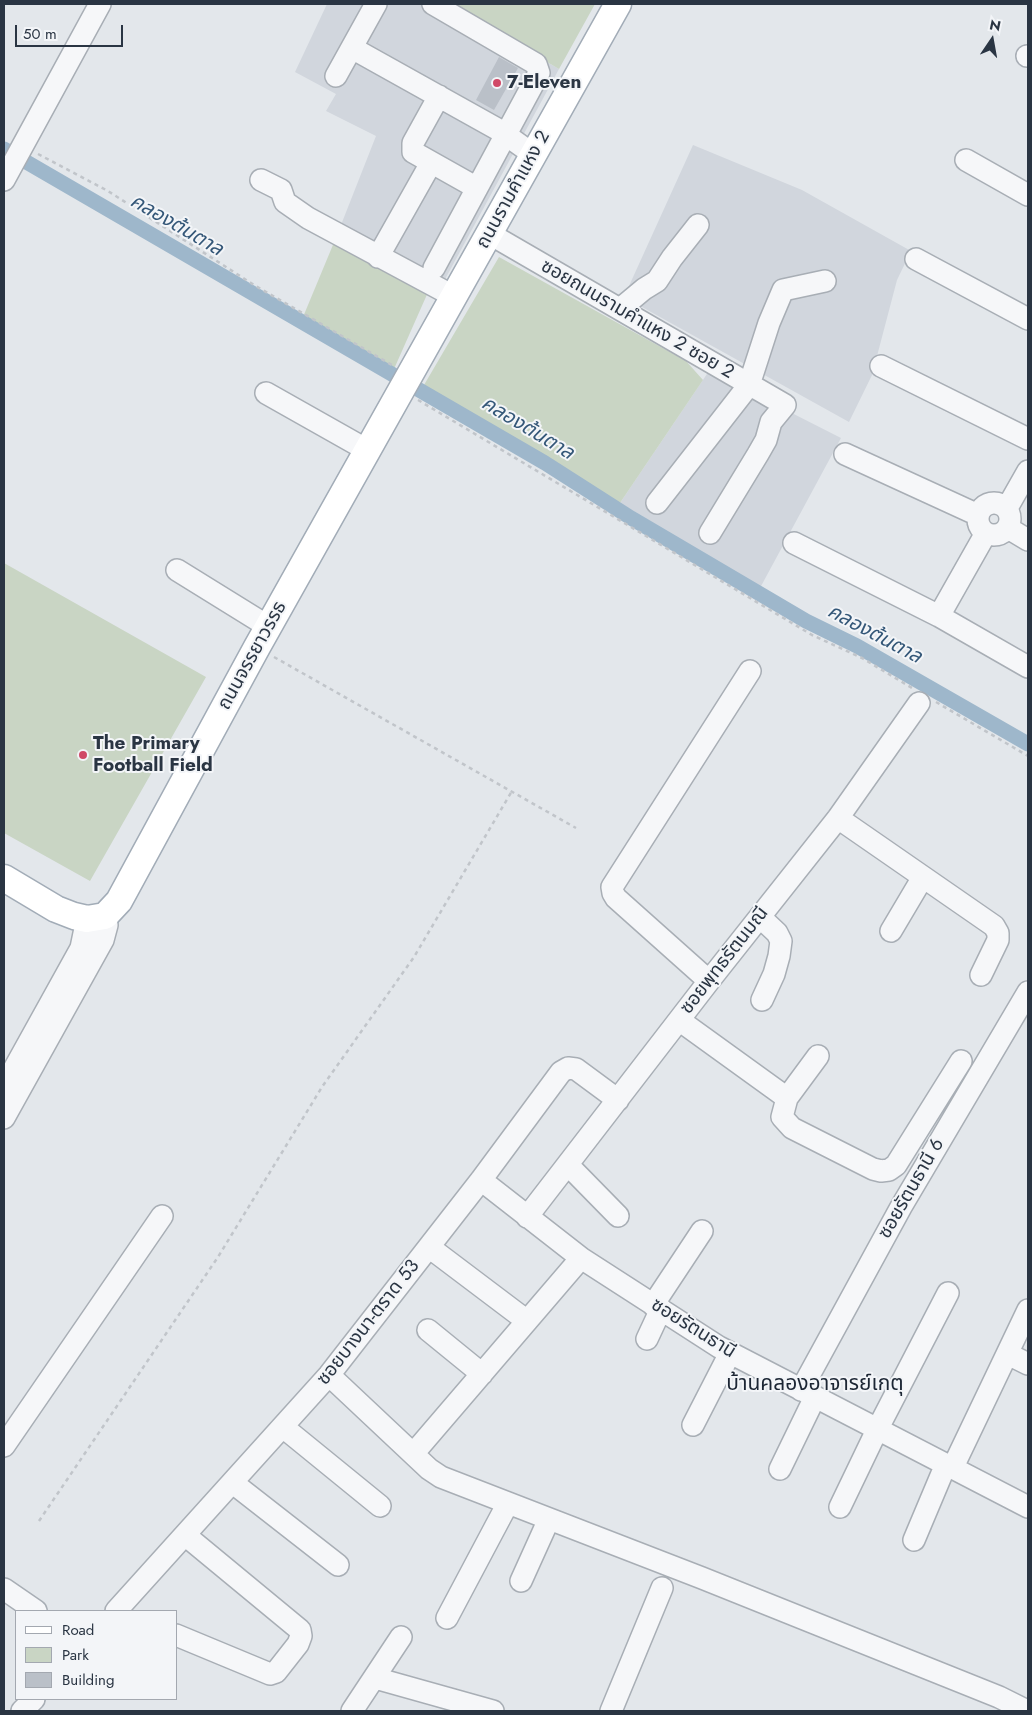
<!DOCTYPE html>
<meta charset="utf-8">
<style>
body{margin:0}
#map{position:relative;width:1032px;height:1715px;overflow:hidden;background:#e3e7eb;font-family:Jost,sans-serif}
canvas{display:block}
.frame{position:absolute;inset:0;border:5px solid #2a3543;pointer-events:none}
.legend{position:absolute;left:15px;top:1610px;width:162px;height:90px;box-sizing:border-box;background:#f3f5f8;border:1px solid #a3a8b0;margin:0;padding:6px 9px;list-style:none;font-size:15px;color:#2a3543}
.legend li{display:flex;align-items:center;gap:10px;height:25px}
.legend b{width:25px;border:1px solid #a3a8b0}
.north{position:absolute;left:967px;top:15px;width:50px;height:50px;-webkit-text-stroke:4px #f3f5f8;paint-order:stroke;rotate:12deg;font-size:14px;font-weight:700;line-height:20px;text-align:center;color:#2a3543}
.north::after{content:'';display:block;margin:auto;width:18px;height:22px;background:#2a3543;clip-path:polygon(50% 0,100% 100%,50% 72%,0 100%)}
.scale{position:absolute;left:15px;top:25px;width:108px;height:22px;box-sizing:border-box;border:2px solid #2a3543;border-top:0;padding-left:6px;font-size:15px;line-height:18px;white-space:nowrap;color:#2a3543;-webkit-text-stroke:4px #f3f5f8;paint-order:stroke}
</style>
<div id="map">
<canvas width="1032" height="1715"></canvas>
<div class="frame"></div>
<ul class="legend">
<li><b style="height:6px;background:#fff"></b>Road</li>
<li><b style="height:14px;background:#c9d5c4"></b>Park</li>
<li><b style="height:14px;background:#bac0c8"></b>Building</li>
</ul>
<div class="north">N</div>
<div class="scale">50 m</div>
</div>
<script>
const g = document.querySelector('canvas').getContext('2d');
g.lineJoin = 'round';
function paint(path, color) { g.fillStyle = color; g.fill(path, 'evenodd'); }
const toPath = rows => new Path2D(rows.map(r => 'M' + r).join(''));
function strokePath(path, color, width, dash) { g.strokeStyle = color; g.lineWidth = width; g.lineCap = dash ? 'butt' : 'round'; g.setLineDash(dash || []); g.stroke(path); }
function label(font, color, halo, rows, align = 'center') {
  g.font = font + ' Jost,"Noto Sans Thai",sans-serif'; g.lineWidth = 4; g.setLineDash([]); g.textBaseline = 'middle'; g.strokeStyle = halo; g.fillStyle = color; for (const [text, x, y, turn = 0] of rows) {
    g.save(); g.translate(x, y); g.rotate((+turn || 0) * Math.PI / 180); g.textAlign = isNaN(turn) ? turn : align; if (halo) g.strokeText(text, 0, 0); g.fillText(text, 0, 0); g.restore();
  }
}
paint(toPath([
 [327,4,447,4,559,69,443,283,339,230,376,136,326,111,336,94,295,72],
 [693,145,802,190,911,251,897,280,872,375,849,422,624,297],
 [709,371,841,438,760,588,620,503]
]), '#d1d6dd');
paint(toPath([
 [447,4,595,4,559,69],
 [335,240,429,290,394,369,303,317],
 [499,257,686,361,703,380,620,503,424,385],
 [4,563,206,677,90,881,4,833]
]), '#c9d5c4');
strokePath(toPath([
 [4,149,545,463,631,518,806,621,857,646,1028,744]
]), '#9eb7cb', 15);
paint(toPath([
 [499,57,518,68,494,110,476,100]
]), '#bac0c8');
const minor = toPath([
 [433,4,536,64,539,73,434,268],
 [352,48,499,130,534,155],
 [1027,56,1028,56],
 [336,76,376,4],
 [439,96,413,143,413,152,477,188],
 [966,160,1028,195],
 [4,180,100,4],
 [261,180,281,190,285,202,308,218,455,297],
 [490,234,785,405,771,422,766,440,758,454,710,533],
 [378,257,431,163],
 [916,259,1028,319],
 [620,309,644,289,657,281,672,258,698,225],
 [881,366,1028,439],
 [266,393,367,450],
 [845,454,978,515],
 '978 519a16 16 0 1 1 32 0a16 16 0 1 1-32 0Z',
 [657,503,749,385,769,323,783,290,825,281],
 [1007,508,1028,471],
 [1008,528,1028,540],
 [794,543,939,616,1028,667],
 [177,570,269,627],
 [939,616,986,533],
 [838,818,994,926,998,933,998,940,981,975],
 [760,917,777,933,781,941,779,956,774,974,762,1000],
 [891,931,923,877],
 [709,981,616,898,613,893,612,887,750,671],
 [679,1020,787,1098],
 [818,1056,787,1098,782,1117,792,1128,873,1169,881,1171,889,1170,896,1165,961,1061],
 [4,1087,81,948,87,919],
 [4,1118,103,940,107,925,105,916],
 [568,1165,618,1216],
 [481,1180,581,1258,719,1347,1028,1507],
 [527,1217,709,981,838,818,919,703],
 [429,1247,527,1321],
 [653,1305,702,1231],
 [428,1330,482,1374],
 [647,1339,661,1309],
 [1008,1354,1028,1364],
 [329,1375,429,1469,441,1477,702,1578,999,1697,1027,1711],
 [801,1390,901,1207,1028,992],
 [693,1425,730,1353],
 [283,1427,380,1506],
 [4,1446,162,1216],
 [413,1454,581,1258],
 [953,1467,1028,1310],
 [780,1469,815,1397],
 [233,1483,338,1565],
 [840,1507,877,1430,948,1293],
 [914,1540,946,1464],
 [521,1581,549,1519],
 [4,1589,36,1611],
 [116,1611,329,1375,481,1180,561,1072,568,1068,576,1069,618,1100],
 [447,1618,508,1503],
 [176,1635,270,1674,276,1672,298,1644,301,1636,300,1630,185,1535],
 [375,1678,493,1711],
 [22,1711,34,1699],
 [352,1711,401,1637],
 [611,1711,662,1588]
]);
const major = toPath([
 [4,878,56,909,74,916,87,919,105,916,119,901,257,647,618,4]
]);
strokePath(minor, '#a8aeb5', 24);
strokePath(major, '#a2acb7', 29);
strokePath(toPath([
 [38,154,108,191,254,285,392,365],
 [418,400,812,635,862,658,912,688],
 [274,657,576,828],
 [936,702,1028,756],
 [39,1521,218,1257,322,1087,414,957,512,791]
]), '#c1c5ca', 2.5, [4, 4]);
strokePath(minor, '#f6f7f9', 21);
strokePath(major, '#fff', 26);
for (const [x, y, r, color] of [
 [497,83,5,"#d04866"],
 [83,755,5,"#d04866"]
]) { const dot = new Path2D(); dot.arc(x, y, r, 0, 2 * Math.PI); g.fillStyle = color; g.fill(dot); strokePath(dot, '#f3f5f8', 2); }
label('bold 19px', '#2a3543', '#f3f5f8', [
 ["7-Eleven",507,83],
 ["The Primary",93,744],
 ["Football Field",93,766]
], 'left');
label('19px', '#2a3543', '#f3f5f8', [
 ["ถนนรามคำแหง 2",514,190,-61],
 ["ซอยถนนรามคำแหง 2 ซอย 2",637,320,30],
 ["ถนนจรรยาวรรธ",253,656,-61],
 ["ซอยพุทธรัตนมณี",725,961,-52],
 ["ซอยรัตนธานี 6",912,1189,-60],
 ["ซอยบางนา-ตราด 53",369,1323,-52],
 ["ซอยรัตนธานี",693,1329,32]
]);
label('italic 20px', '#345778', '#f3f5f8', [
 ["คลองต้นตาล",176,226,30],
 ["คลองต้นตาล",527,429,31],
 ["คลองต้นตาล",874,635,28]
]);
label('21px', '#1c2634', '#f3f5f8', [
 ["บ้านคลองอาจารย์เกตุ",815,1385]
]);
</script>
